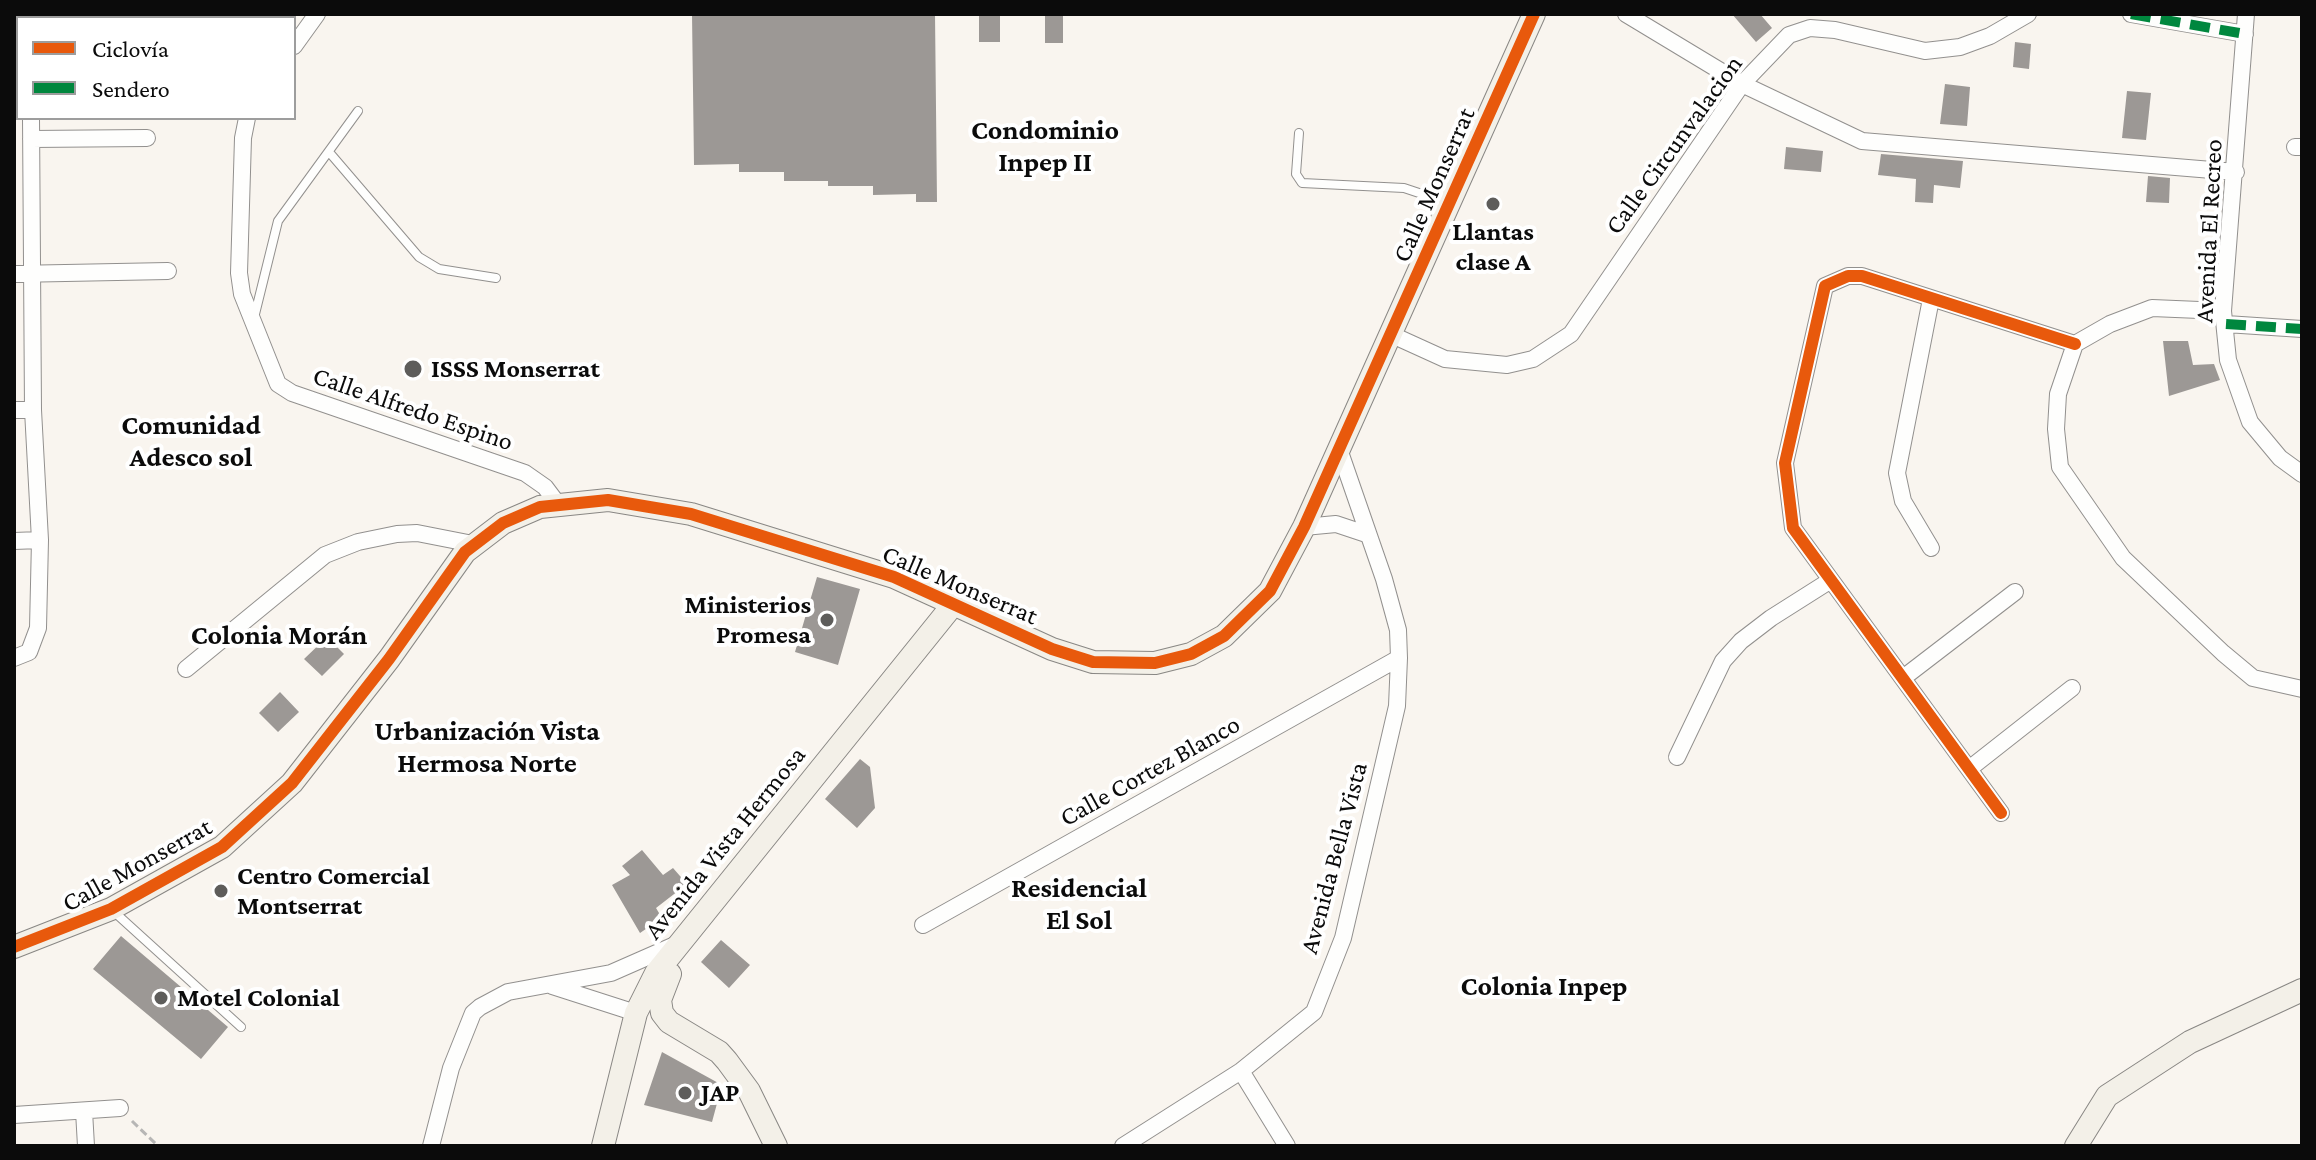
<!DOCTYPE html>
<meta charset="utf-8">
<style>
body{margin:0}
#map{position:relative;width:2316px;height:1160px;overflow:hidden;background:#f9f5ef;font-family:"Crimson Pro",serif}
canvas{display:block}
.frame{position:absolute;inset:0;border:16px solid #0b0b0b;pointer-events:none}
.legend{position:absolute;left:16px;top:16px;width:280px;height:104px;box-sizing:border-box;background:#fff;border:2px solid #9d9d9d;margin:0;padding:10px 14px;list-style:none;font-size:24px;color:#0b0b0b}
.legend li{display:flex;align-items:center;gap:16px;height:40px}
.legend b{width:40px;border:2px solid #9d9d9d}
</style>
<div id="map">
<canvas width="2316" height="1160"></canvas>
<div class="frame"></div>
<ul class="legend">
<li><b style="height:10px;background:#e8590c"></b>Ciclovía</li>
<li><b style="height:10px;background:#00873e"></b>Sendero</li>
</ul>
</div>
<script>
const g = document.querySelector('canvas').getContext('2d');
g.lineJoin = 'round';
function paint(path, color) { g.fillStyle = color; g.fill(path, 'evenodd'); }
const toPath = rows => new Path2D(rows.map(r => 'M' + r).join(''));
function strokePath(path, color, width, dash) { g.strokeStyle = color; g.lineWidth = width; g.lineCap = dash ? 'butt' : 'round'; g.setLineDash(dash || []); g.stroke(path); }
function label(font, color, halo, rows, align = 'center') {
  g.font = font + ' "Crimson Pro",serif'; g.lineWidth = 8; g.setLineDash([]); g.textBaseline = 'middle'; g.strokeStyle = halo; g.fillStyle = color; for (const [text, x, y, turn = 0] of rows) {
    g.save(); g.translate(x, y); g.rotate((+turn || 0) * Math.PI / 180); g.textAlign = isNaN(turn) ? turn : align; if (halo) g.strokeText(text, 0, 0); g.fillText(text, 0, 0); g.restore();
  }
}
paint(toPath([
 [692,14,935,14,937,202,916,202,916,194,873,195,873,186,828,186,828,181,784,181,784,172,739,172,739,164,694,165],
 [979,14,1000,14,1000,42,979,42],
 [1045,14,1063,14,1063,43,1045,43],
 [1732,14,1760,14,1772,28,1756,42],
 [2015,42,2031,44,2029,69,2013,67],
 [1945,84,1970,87,1967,126,1940,124],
 [2127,91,2151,93,2146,140,2122,138],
 [1786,147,1823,151,1821,172,1784,169],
 [1881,154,1963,161,1960,188,1934,185,1933,203,1915,202,1916,179,1878,175],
 [2148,176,2170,178,2169,203,2146,202],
 [2163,341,2188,341,2193,365,2214,364,2220,380,2169,396],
 [817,577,860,589,838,665,795,652],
 [327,637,344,654,322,676,304,659],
 [280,692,299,712,278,732,259,713],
 [860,759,870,767,875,808,857,828,825,799],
 [642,850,663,875,673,868,687,884,656,908,662,918,640,933,612,885,630,875,622,866],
 [121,936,228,1027,201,1059,93,969],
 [721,940,750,965,729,988,701,962],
 [662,1052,722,1085,712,1122,644,1105]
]), '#9c9895');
const lane = toPath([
 [1299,133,1296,174,1302,183,1404,188,1449,203],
 [329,152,419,257,439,269,496,278],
 [254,318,278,221,358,111],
 [111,909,241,1027]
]);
const street = toPath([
 [1626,14,1742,84,1862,141,2236,172],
 [2131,14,2245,34],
 [2246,14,2223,311,2228,360,2250,422,2280,458,2302,474],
 [294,46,317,14],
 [247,118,243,138,239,273,242,294,278,384,292,393,525,473,545,487,557,503],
 [31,139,147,138],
 [2295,147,2302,147],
 [14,274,168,271],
 [1931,299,1897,473,1903,501,1931,548],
 [2223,311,2152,308,2110,324,2075,344,2058,394,2056,429,2060,467,2123,558,2223,653,2253,678,2302,689],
 [2226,324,2302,329],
 [1390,334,1445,359,1507,365,1533,359,1571,334,1742,84,1789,35,1810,28,1835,30,1925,51,1960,47,1990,36,2028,14],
 [14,410,33,410],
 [1304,527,1336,524,1366,534],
 [14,541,40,540],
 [14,658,29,652,38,628,40,540,33,410,31,118],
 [186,669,325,555,358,542,397,534,417,533,473,544],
 [1903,678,2015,592],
 [1677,757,1723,661,1741,641,1771,618,1831,580],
 [1969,769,2072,688],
 [2001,813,1793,528,1785,463,1825,286,1848,276,1862,276,2075,344],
 [923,925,1399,658],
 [552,986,636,1013],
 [1241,1071,1287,1146],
 [84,1111,86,1146],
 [14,1115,120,1108],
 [431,1146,451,1068,473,1013,480,1007,508,992,611,973,677,944],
 [1123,1146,1241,1071,1314,1012,1343,938,1397,706,1399,658,1398,630,1384,579,1340,452]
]);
const secondary = toPath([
 [14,947,111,909,222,847,292,783,389,659,465,552,503,523,540,507,608,500,691,514,894,577,1052,649,1093,662,1155,663,1191,654,1224,636,1270,591,1304,527,1534,14],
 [670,974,660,1000,662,1013,669,1022,719,1052,727,1061,749,1091,776,1146],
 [603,1146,636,1013,656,973,952,606],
 [2076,1146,2107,1096,2190,1042,2302,990]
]);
strokePath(lane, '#92908e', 10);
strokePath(street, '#92908e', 18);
strokePath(secondary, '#898784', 24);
strokePath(toPath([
 [132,1121,158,1146]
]), '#b7b6b5', 3, [8, 4]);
strokePath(lane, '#fefefd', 8);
strokePath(street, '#fefefd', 16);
strokePath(secondary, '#f3f0e8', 22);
strokePath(toPath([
 [2131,14,2245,34],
 [2226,324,2302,329]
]), '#00873e', 10, [20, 10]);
strokePath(toPath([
 [2001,813,1793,528,1785,463,1825,286,1848,276,1862,276,2075,344],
 [14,947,111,909,222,847,292,783,389,659,465,552,503,523,540,507,608,500,691,514,894,577,1052,649,1093,662,1155,663,1191,654,1224,636,1270,591,1304,527,1534,14]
]), '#e8590c', 12);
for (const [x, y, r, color] of [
 [1493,204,8,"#5e5d5b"],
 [413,369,10,"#5e5d5b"],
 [827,620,8,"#5e5d5b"],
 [221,891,8,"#5e5d5b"],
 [161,998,8,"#5e5d5b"],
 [685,1093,8,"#5e5d5b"]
]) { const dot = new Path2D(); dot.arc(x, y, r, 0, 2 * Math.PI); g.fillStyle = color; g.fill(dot); strokePath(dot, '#fff', 3); }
label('26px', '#0b0b0b', '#fff', [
 ["Calle Circunvalacion",1674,145,-54],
 ["Calle Monserrat",1434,185,-66],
 ["Avenida El Recreo",2209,231,-87],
 ["Calle Alfredo Espino",413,409,19],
 ["Calle Monserrat",960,585,23],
 ["Calle Cortez Blanco",1150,771,-29],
 ["Avenida Vista Hermosa",725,843,-51],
 ["Avenida Bella Vista",1334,858,-75],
 ["Calle Monserrat",137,865,-29]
]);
label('bold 26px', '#0b0b0b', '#fff', [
 ["Llantas",1493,232,"center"],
 ["clase A",1493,262,"center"],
 ["ISSS Monserrat",431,369],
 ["Ministerios",811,605,"right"],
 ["Promesa",811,635,"right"],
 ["Centro Comercial",237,876],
 ["Montserrat",237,906],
 ["Motel Colonial",177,998],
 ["JAP",701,1093]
], 'left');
label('bold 28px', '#0b0b0b', '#fff', [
 ["Condominio",1045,130],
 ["Inpep II",1045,162],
 ["Comunidad",191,425],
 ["Adesco sol",191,457],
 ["Colonia Morán",279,635],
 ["Urbanización Vista",487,731],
 ["Hermosa Norte",487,763],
 ["Residencial",1079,888],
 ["El Sol",1079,920],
 ["Colonia Inpep",1544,986]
]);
</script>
